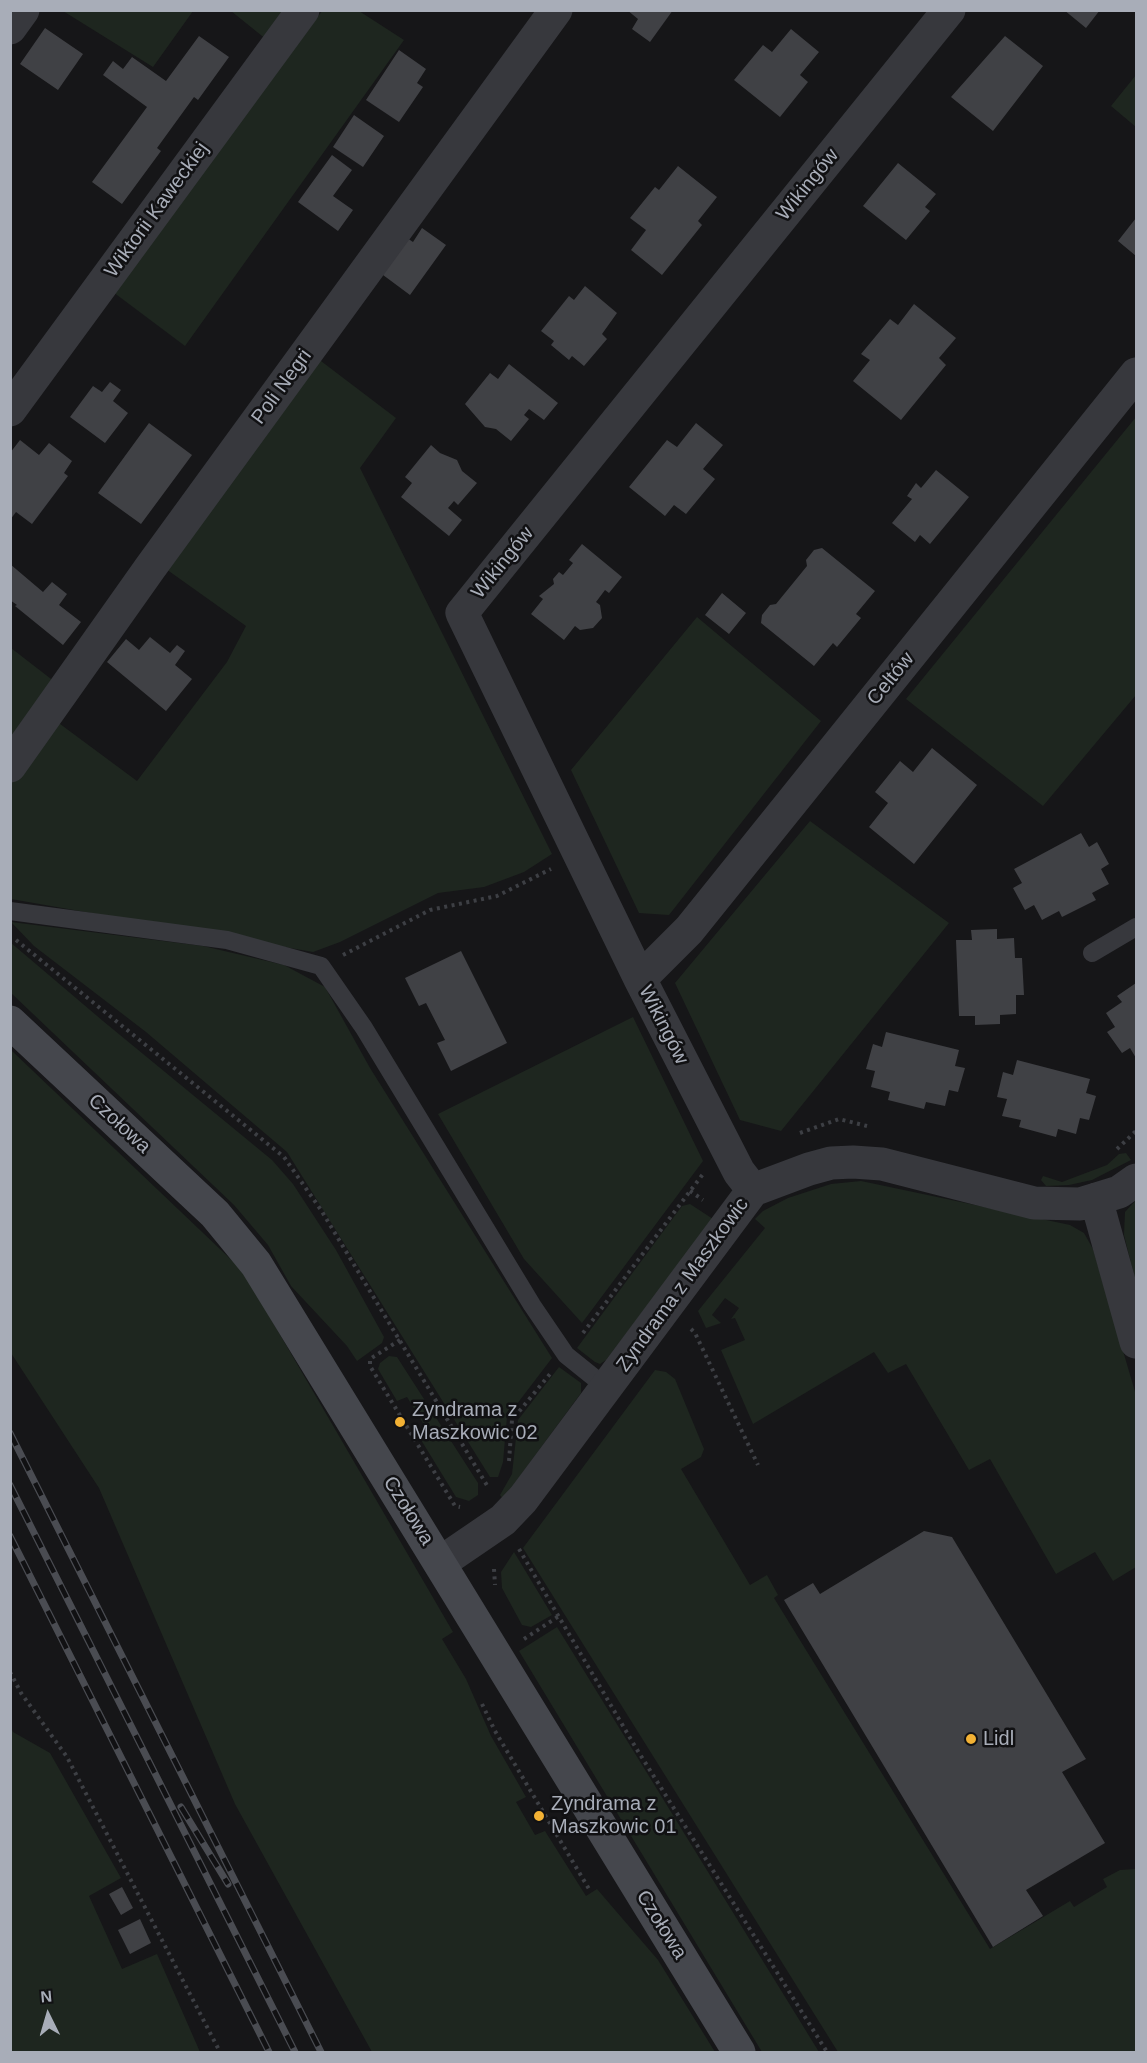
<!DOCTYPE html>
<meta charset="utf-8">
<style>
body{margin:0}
#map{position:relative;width:1147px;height:2063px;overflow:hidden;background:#161618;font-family:Helvetica,sans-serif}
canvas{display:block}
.frame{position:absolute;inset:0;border:12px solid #a8adb8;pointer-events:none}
.north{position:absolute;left:18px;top:1985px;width:60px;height:60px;-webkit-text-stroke:4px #111113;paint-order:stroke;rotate:355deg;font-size:16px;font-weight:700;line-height:24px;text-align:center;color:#a8adb8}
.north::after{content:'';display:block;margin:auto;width:21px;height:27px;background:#a8adb8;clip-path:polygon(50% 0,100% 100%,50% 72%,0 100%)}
</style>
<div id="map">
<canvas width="1147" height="2063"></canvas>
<div class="frame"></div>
<div class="north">N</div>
</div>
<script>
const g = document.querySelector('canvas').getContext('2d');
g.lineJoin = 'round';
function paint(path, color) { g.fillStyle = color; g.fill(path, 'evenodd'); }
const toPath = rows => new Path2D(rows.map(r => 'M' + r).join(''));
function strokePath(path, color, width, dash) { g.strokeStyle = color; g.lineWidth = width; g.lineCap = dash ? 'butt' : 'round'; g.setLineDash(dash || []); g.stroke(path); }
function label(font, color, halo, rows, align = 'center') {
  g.font = font + ' Helvetica,sans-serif'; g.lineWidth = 5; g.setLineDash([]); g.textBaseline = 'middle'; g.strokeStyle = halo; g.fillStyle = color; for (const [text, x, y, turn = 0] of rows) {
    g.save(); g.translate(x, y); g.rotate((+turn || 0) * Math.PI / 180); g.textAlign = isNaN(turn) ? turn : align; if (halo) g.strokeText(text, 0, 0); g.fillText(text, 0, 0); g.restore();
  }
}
paint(toPath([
 [63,11,193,11,153,67],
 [231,11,289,11,267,40],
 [322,11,359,11,404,40,185,346,113,292],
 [1136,75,1136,127,1111,106],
 [317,358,396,418,360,468,552,854,524,872,484,887,438,893,340,942,313,952,11,899,11,780,52,718,137,781,227,662,246,626,166,569],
 [1136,417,1136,695,1043,806,906,699],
 [697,617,821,721,669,915,639,913,571,770],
 [11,648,55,682,11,738],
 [810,821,949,923,781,1131,740,1120,675,983],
 [11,922,203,946,284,965,325,987,370,1068,552,1358,507,1417,503,1462,498,1477,490,1477,287,1152,146,1032,34,946],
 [10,942,103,1021,272,1160,293,1184,336,1250,384,1337,382,1343,357,1361,347,1346,291,1286,268,1245,234,1205,11,993],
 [633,1017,703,1161,582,1323,524,1259,438,1114],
 [11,1050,243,1271,453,1632,442,1639,466,1679,491,1736,526,1797,516,1802,535,1835,545,1831,586,1896,597,1889,658,1960,715,2052,372,2052,235,1804,99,1488,11,1353],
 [1126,1153,1131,1160,1092,1180,1069,1185,1046,1186,1041,1180,1043,1176,1062,1182,1107,1165,1119,1154],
 [861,1181,1070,1225,1084,1233,1093,1249,1136,1395,1136,1567,1113,1581,1095,1552,1056,1574,990,1459,969,1470,906,1364,888,1373,874,1352,753,1424,721,1350,745,1340,735,1318,731,1319,739,1308,725,1298,712,1315,721,1323,706,1328,698,1311,765,1228,755,1219,763,1211,788,1198,831,1184],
 [1136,1200,1136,1283,1124,1235,1125,1212],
 [690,1204,713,1219,606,1360,600,1364,595,1362,577,1348,682,1206],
 [389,1356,397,1357,478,1483,478,1495,469,1501,456,1497,418,1435,426,1428,407,1397,397,1401,378,1369,380,1363],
 [559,1367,581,1383,581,1393,503,1499,500,1495,512,1474,518,1420],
 [655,1370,666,1372,675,1379,704,1449,701,1457,681,1469,750,1585,767,1575,778,1595,774,1598,990,1949,1070,1901,1074,1907,1107,1887,1103,1879,1120,1870,1136,1869,1136,2052,838,2052,523,1548],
 [514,1552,552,1615,531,1627,522,1625,502,1588,501,1572],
 [557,1627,819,2052,762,2052,519,1651],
 [11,1727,13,1732,50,1753,121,1878,89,1896,122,1969,157,1954,200,2052,11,2052]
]), '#1e261f');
paint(toPath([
 [627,10,673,10,650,42,632,29,638,19],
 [1064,10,1100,10,1086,28],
 [45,28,83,54,58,90,20,64],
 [791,29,819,52,800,75,808,82,780,117,734,80,763,45,772,52],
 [199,36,229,57,198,100,194,97,157,148,161,151,122,204,92,182,147,107,103,75,113,61,123,69,132,57,166,81],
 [1005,36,1043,66,993,131,951,97],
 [399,50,426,69,417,83,423,87,399,122,366,100],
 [354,115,384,136,363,167,333,147],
 [332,155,352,170,333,196,353,210,338,231,298,202],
 [898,163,936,194,925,207,930,211,906,240,863,206],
 [678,166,717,197,698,221,702,225,662,275,631,250,646,230,630,218,655,187,659,190],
 [1136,218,1136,256,1118,241],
 [422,228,446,245,410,295,379,272,404,236,413,242],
 [585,286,617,313,602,334,607,339,584,366,572,356,569,360,551,345,554,341,541,331,569,296,574,300],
 [914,304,956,338,939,358,946,365,901,420,853,381,870,360,861,354,890,319,898,325],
 [509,364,558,403,544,420,529,409,524,415,529,419,511,441,496,429,485,427,465,404,490,373,498,379],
 [110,382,121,390,113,401,128,413,105,443,70,417,93,386,102,392],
 [149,423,192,455,141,524,98,493],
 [696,423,723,445,703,469,715,479,686,514,674,505,665,516,629,487,667,440,677,447],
 [20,440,39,455,49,443,72,461,64,473,68,476,32,524,16,512,10,520,10,453],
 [431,445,440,453,457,460,462,471,477,483,458,505,454,501,448,508,462,520,449,536,401,497,412,483,405,477],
 [936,470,969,497,930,544,920,535,915,542,892,523,912,499,907,496,916,483,921,488],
 [582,544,622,577,609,593,605,590,596,602,600,605,602,618,593,628,580,630,575,626,564,640,531,614,543,599,539,596,554,584,553,579,559,572,563,575,573,563,569,560],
 [822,548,875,591,856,614,861,618,837,647,833,643,814,666,761,623,762,615,770,605,776,604,807,566,806,560,814,550],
 [10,564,43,592,52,582,67,594,59,605,81,622,63,645,15,606,17,605,10,600],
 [722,593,746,613,729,634,705,615],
 [150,637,170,653,177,645,185,651,175,665,192,679,166,711,107,662,126,639,139,650],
 [932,748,977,785,914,864,869,827,888,803,875,792,900,761,913,772],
 [1081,833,1089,847,1097,842,1109,864,1101,869,1109,884,1092,893,1096,900,1062,917,1059,911,1042,920,1034,905,1025,910,1013,888,1022,883,1014,869],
 [997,929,997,939,1014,938,1015,958,1022,958,1024,995,1016,995,1016,1014,1000,1015,1000,1024,975,1025,975,1016,959,1016,956,940,972,940,971,930],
 [461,951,507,1043,451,1071,437,1043,445,1040,426,1003,419,1006,405,978],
 [1136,983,1136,1058,1130,1048,1122,1053,1107,1032,1115,1027,1106,1013,1122,1002,1117,996],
 [886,1032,959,1050,955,1066,965,1068,958,1092,949,1090,945,1106,926,1102,924,1109,888,1100,890,1092,871,1087,875,1071,866,1069,873,1044,882,1047],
 [1017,1060,1090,1079,1086,1093,1096,1096,1089,1120,1080,1118,1076,1134,1058,1129,1056,1137,1019,1127,1021,1120,1002,1116,1007,1099,997,1097,1003,1072,1013,1075],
 [924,1531,952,1537,1084,1756,1086,1759,1062,1772,1105,1843,1026,1890,1043,1916,993,1947,784,1600,813,1583,820,1594],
 [122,1887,133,1908,121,1915,109,1894],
 [140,1919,151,1943,130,1954,118,1930]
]), '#404145');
strokePath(toPath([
 [16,940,284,1157,321,1210,488,1487],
 [343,955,430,910,497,896,551,869],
 [800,1133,839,1119,867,1126],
 [1117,1149,1136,1131],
 [690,1191,703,1200],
 [691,1329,695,1333,758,1465],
 [583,1333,703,1174],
 [400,1340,370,1359,370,1366,455,1506,460,1507],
 [509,1461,512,1420,550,1374],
 [519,1549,636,1748,827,2052],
 [494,1569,495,1585],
 [524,1639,559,1616],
 [10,1672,21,1693,67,1757,220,2052],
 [482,1704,495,1731,589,1889]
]), '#3d3f44', 4, [3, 4.5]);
strokePath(toPath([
 [10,911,227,940,321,966,364,1028,532,1305,566,1355,607,1388],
 [1092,953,1136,927]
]), '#37383d', 18);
strokePath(toPath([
 [10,28,23,10],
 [10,410,303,10],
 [10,766,150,568,556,10],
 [640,979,689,930,1136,374],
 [753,1190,739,1172,640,979,462,613,949,10],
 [1096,1199,1136,1342],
 [440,1563,503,1520,523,1499,753,1190,809,1169,831,1163,853,1162,882,1164,1034,1203,1080,1204,1119,1192,1136,1180]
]), '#37383d', 33);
strokePath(toPath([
 [10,1022,215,1214,256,1264,739,2052]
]), '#45474d', 33);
const rail = toPath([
 [10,1433,321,2052],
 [10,1485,295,2052],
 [10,1536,269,2052],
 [181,1807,228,1884]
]);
strokePath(rail, '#4a4c52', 7);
strokePath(rail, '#111113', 4.5, [14]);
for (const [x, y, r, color] of [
 [400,1422,6,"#f2b134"],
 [971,1739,6,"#f2b134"],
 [539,1816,6,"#f2b134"]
]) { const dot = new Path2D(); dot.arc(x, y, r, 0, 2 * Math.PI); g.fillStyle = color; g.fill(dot); strokePath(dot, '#111113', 2); }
label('20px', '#a8adb8', '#111113', [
 ["Wikingów",808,185,-51],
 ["Wiktorii Kaweckiej",157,210,-54],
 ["Poli Negri",282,387,-54],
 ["Wikingów",503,563,-51],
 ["Celtów",891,679,-51],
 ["Wikingów",663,1025,63],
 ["Czołowa",119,1124,43],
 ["Zyndrama z Maszkowic",683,1285,-54],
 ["Czołowa",408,1511,58],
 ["Czołowa",661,1925,58]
]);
label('20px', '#a8adb8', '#111113', [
 ["Zyndrama z",412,1410],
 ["Maszkowic 02",412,1433],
 ["Lidl",983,1739],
 ["Zyndrama z",551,1804],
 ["Maszkowic 01",551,1827]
], 'left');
</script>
